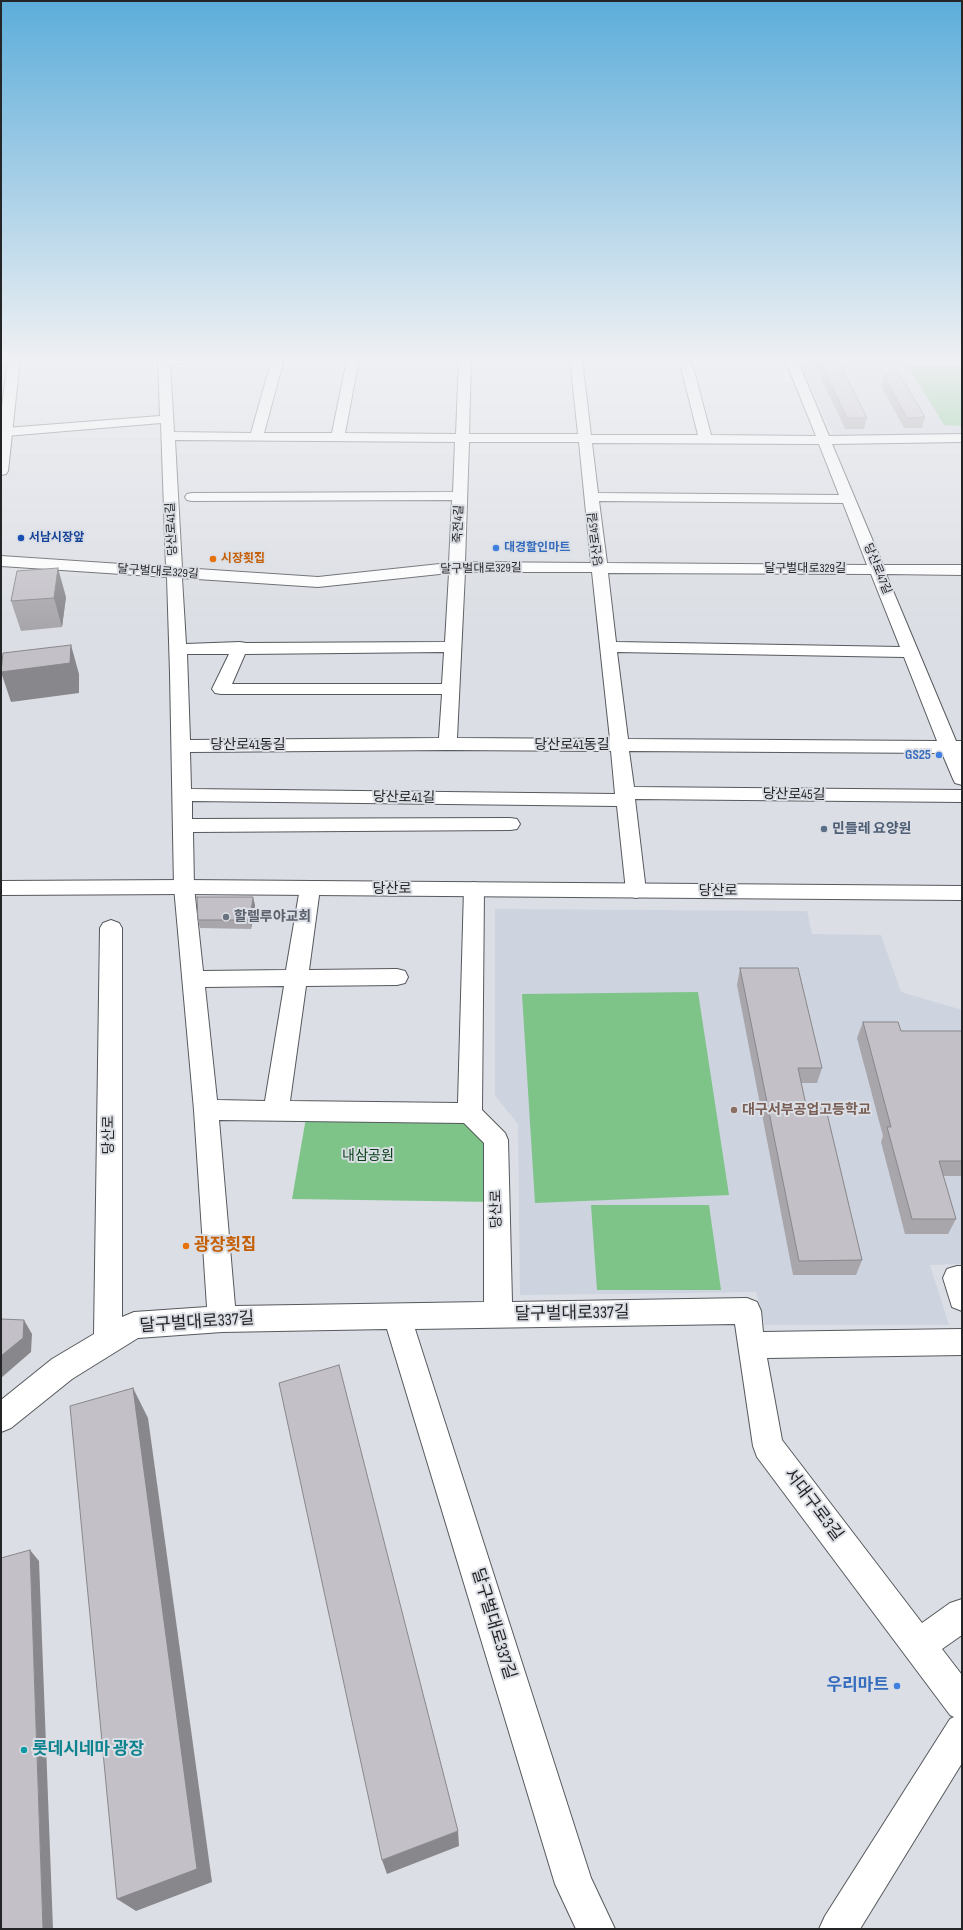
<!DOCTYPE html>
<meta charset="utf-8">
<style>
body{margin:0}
#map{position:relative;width:963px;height:1930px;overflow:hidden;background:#dbdee4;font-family:"Sofia Sans Condensed",sans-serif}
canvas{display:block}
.frame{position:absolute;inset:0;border:2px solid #242527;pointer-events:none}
</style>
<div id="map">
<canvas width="963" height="1930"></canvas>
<div class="frame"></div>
</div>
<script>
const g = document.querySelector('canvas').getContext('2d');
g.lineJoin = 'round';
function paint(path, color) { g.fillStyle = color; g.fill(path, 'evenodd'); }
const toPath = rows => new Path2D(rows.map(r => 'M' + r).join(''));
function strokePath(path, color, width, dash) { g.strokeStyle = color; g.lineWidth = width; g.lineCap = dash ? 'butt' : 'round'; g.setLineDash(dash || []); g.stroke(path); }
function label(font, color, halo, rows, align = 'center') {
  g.font = font + ' "Sofia Sans Condensed","Noto Sans KR",sans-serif'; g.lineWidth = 4; g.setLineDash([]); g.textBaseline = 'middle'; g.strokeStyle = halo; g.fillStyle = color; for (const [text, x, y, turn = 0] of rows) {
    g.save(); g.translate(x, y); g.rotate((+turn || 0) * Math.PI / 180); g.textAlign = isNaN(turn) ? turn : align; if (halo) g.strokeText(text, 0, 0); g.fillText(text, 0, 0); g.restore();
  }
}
paint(toPath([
 [798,359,962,359,962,435,833,435],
 [495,909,807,911,812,934,881,935,901,992,962,1010,962,1264,930,1265,949,1325,765,1325,756,1292,520,1295,518,1124,495,1096]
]), '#cdd3df');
paint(toPath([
 [908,366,962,366,962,426,944,425],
 [698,992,729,1195,535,1203,522,994],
 [307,1112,470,1113,496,1140,496,1202,292,1199],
 [591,1205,709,1205,721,1290,597,1290]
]), '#7ec489');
const minor = toPath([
 [158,359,194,359,188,363,170,364,174,432,251,433,272,359,284,359,264,433,332,433,347,359,359,359,345,433,456,434,459,359,471,359,469,434,578,434,570,359,582,359,591,435,698,435,679,359,691,359,711,435,816,436,785,359,797,359,829,436,962,434,962,442,832,444,883,565,962,565,962,575,886,574,956,741,962,741,962,753,961,753,962,785,955,783,953,779,942,753,629,751,634,787,962,790,962,802,635,799,646,891,643,896,636,898,629,896,626,891,617,806,192,801,192,819,510,818,517,819,520,824,517,829,510,830,193,832,194,887,203,971,286,970,300,888,303,883,310,881,317,883,320,888,309,970,397,969,405,971,408,977,405,983,397,985,306,986,290,1101,458,1103,464,889,467,884,474,882,481,884,484,889,482,1110,505,1133,508,1140,512,1302,747,1298,757,1302,761,1311,763,1332,962,1329,962,1355,767,1358,782,1440,922,1623,950,1603,962,1599,962,1635,942,1649,962,1675,962,1763,860,1929,819,1929,825,1916,950,1719,954,1717,950,1715,757,1457,753,1446,735,1324,415,1329,591,1878,615,1929,576,1929,555,1884,387,1329,222,1332,138,1338,72,1379,11,1428,1,1432,1,1400,52,1359,94,1334,100,928,103,923,111,920,119,923,122,928,122,1317,134,1312,207,1307,194,1110,174,887,170,673,167,577,1,566,1,556,166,567,161,423,6,436,1,434,1,429,6,428,160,416,158,359],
 [175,440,455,442,453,492,192,493,187,494,185,497,187,500,192,501,452,500,449,563,318,577,182,568,175,440],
 [469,442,579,442,591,563,465,562,469,442],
 [592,443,819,444,839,495,598,493,592,443],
 [599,501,843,503,867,565,607,563,599,501],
 [465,572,592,572,610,739,457,738,465,572],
 [449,573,445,642,246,643,240,642,186,644,182,578,318,587,449,573],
 [608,573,871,574,900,647,616,642,608,573],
 [444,652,442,684,232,684,245,654,444,652],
 [617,652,904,657,937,741,628,739,617,652],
 [187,654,229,654,212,689,215,693,221,694,442,694,439,738,190,740,187,654],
 [448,750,611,751,615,794,191,789,190,752,448,750],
 [284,986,265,1101,217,1100,205,987,284,986],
 [219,1120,464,1123,484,1143,484,1302,235,1306,219,1120],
 [957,1266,962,1266,962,1311,952,1307,943,1278,947,1269,957,1266]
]);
const major = toPath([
 [8,359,20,359,8,471,6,474,1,475,1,415,8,359],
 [184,880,962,886,962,900,184,894,1,895,1,881,184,880]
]);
strokePath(minor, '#56595d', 2);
strokePath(major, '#56595d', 2);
paint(minor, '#fff');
paint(major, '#fff');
paint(toPath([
 [813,359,837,359,867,418,864,429,845,429,813,361],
 [884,376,925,417,922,428,904,428,881,386],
 [66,597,62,627,21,631,11,601],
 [255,905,251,929,200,928,198,920],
 [740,968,822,1068,817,1083,801,1083,806,1105,862,1260,856,1275,793,1275,737,985],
 [863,1022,901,1031,962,1031,962,1176,943,1176,956,1219,948,1234,905,1234,881,1142,883,1136,857,1038]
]), '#a8a6ab');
paint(toPath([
 [58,568,66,597,62,627,54,598],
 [71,645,79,674,79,693,11,702,1,672],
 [253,897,255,905,251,929,250,920],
 [24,1320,32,1334,31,1352,1,1378,1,1356],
 [133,1388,148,1418,212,1882,136,1911,117,1899],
 [30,1550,39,1561,53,1929,43,1929],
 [458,1831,459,1846,387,1874,382,1860]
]), '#88878b');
const building = toPath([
 [819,359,837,359,867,418,847,418,819,359],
 [896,369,925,417,907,418,884,376,896,369],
 [58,568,54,598,11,601,17,571,58,568],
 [71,645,70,663,1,672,3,653,71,645],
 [197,897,253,897,250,920,198,920,197,897],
 [740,968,798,968,822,1068,798,1068,806,1105,825,1105,862,1260,799,1261,740,968],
 [863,1022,898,1022,901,1031,962,1031,962,1161,939,1161,956,1219,912,1219,887,1127,891,1127,863,1022],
 [1,1319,24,1320,23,1338,1,1356,1,1319],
 [339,1365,458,1831,382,1860,279,1383,339,1365],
 [133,1388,197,1869,117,1899,70,1406,133,1388],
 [30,1550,43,1929,1,1929,1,1558,30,1550]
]);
paint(building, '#c3c1c7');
strokePath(building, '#88878b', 1);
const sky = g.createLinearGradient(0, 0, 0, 629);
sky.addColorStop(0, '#5cadda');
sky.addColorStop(0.57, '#eff0f3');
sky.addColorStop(1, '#eff0f300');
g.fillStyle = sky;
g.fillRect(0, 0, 963, 629);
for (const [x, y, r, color] of [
 [21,538,4,"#1a4fb4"],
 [496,548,4,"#3f7fe0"],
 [213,559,4,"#e8710a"],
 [939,755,4,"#3f7fe0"],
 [824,829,4,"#5c6f8a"],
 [226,917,4,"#6b7280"],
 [734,1110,4,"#8d6e63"],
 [186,1246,4,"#e8710a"],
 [897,1686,4,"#3f7fe0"],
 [24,1750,4,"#0f9aa8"]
]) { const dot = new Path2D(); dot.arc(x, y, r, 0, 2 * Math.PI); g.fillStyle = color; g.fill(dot); strokePath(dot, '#dbdee4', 1.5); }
label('12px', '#242527', '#dbdee4', [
 ["죽전4길",459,524,-88],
 ["당산로41길",172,529,-93],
 ["당산로45길",596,539,-97],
 ["달구벌대로329길",481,569,-1],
 ["달구벌대로329길",805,569],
 ["당산로47길",877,569,68],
 ["달구벌대로329길",158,572,4]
]);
label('bold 12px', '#164399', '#dbdee4', [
 ["서남시장앞",29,538]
], 'left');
label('bold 12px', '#366cbe', '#dbdee4', [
 ["대경할인마트",504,548]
], 'left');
label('bold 12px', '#c56008', '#dbdee4', [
 ["시장횟집",221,559]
], 'left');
label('14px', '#242527', '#dbdee4', [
 ["당산로41동길",248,745],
 ["당산로41동길",572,745],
 ["당산로45길",794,795,1],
 ["당산로41길",404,798,1],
 ["당산로",392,889],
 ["당산로",718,891],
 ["당산로",109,1135,-90],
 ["당산로",497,1209,-91]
]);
label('bold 14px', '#366cbe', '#dbdee4', [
 ["GS25",931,755]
], 'right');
label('bold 14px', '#4e5e75', '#dbdee4', [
 ["민들레 요양원",832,829]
], 'left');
label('bold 14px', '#5b616d', '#dbdee4', [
 ["할렐루야교회",234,917]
], 'left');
label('bold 14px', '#785e54', '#dbdee4', [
 ["대구서부공업고등학교",742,1110]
], 'left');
label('14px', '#0a401a', '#dbdee4', [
 ["내삼공원",368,1156]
]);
label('bold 17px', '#c56008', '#dbdee4', [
 ["광장횟집",194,1246]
], 'left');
label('17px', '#242527', '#dbdee4', [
 ["달구벌대로337길",572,1314,-1],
 ["달구벌대로337길",197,1323,-4],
 ["서대구로3길",813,1505,53],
 ["달구벌대로337길",493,1624,73]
]);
label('bold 17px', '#366cbe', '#dbdee4', [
 ["우리마트",889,1686]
], 'right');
label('bold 17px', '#0d838f', '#dbdee4', [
 ["롯데시네마 광장",32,1750]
], 'left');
</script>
